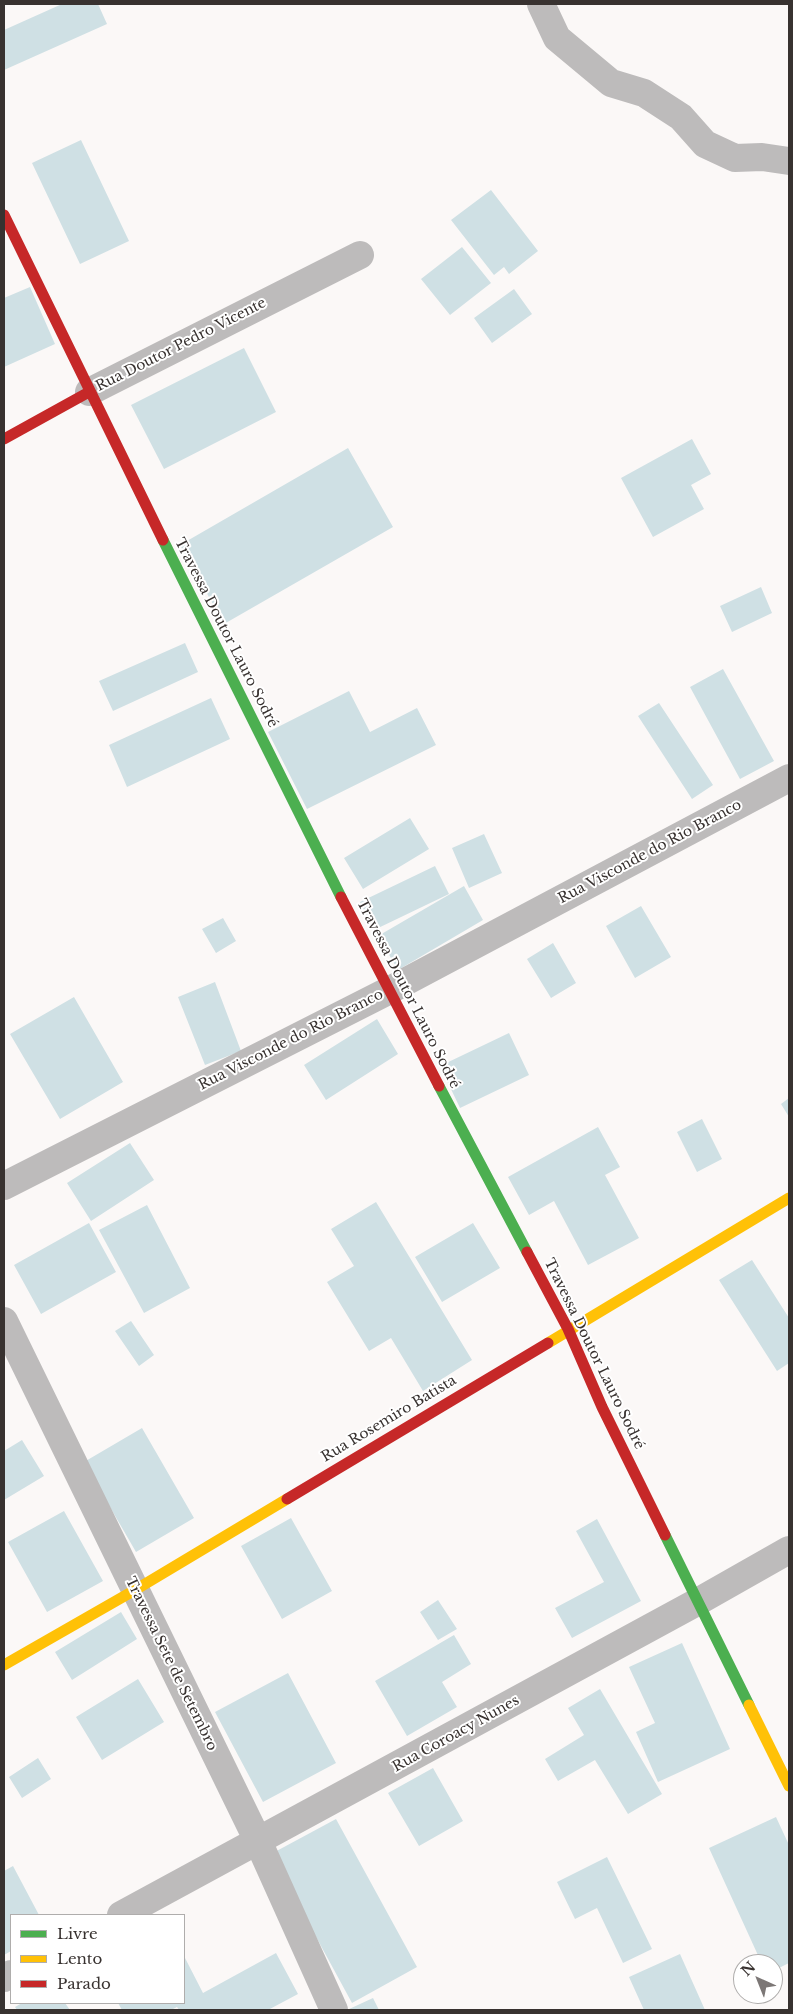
<!DOCTYPE html>
<meta charset="utf-8">
<style>
body{margin:0}
#map{position:relative;width:793px;height:2014px;overflow:hidden;background:#fbf8f7;font-family:"Libre Baskerville",serif}
canvas{display:block}
.frame{position:absolute;inset:0;border:5px solid #383230;pointer-events:none}
.legend{position:absolute;left:10px;top:1914px;width:175px;height:90px;box-sizing:border-box;background:#fff;border:1px solid #afadac;margin:0;padding:6px 9px;list-style:none;font-size:15px;color:#383230}
.legend li{display:flex;align-items:center;gap:10px;height:25px}
.legend b{width:25px;border:1px solid #afadac}
.north{position:absolute;left:733px;top:1954px;width:50px;height:50px;box-sizing:border-box;background:#fff;border:1px solid #afadac;border-radius:50%;rotate:316deg;font-size:14px;font-weight:700;line-height:20px;text-align:center;color:#383230}
.north::after{content:'';display:block;margin:auto;width:18px;height:22px;background:#7c7776;clip-path:polygon(50% 0,100% 100%,50% 72%,0 100%)}
</style>
<div id="map">
<canvas width="793" height="2014"></canvas>
<div class="frame"></div>
<ul class="legend">
<li><b style="height:6px;background:#4caf50"></b>Livre</li>
<li><b style="height:6px;background:#ffc107"></b>Lento</li>
<li><b style="height:6px;background:#c62828"></b>Parado</li>
</ul>
<div class="north">N</div>
</div>
<script>
const g = document.querySelector('canvas').getContext('2d');
g.lineJoin = 'round';
function paint(path, color) { g.fillStyle = color; g.fill(path, 'evenodd'); }
const toPath = rows => new Path2D(rows.map(r => 'M' + r).join(''));
function strokePath(path, color, width, dash) { g.strokeStyle = color; g.lineWidth = width; g.lineCap = dash ? 'butt' : 'round'; g.setLineDash(dash || []); g.stroke(path); }
function label(font, color, halo, rows, align = 'center') {
  g.font = font + ' "Libre Baskerville",serif'; g.lineWidth = 4; g.setLineDash([]); g.textBaseline = 'middle'; g.strokeStyle = halo; g.fillStyle = color; for (const [text, x, y, turn = 0] of rows) {
    g.save(); g.translate(x, y); g.rotate((+turn || 0) * Math.PI / 180); g.textAlign = isNaN(turn) ? turn : align; if (halo) g.strokeText(text, 0, 0); g.fillText(text, 0, 0); g.restore();
  }
}
paint(toPath([
 [62,4,98,4,107,24,4,70,4,30],
 [81,140,129,241,80,264,32,163],
 [491,190,538,251,509,274,504,267,494,275,451,220],
 [462,247,491,283,450,315,421,279],
 [30,287,55,344,4,367,4,298],
 [514,289,532,314,492,343,474,318],
 [244,348,276,412,164,469,131,405],
 [692,439,711,474,691,485,704,509,653,537,621,478],
 [348,448,393,527,224,624,180,545],
 [761,587,772,613,732,632,720,606],
 [185,643,198,672,113,711,99,681],
 [723,669,774,761,740,779,690,687],
 [349,691,370,732,417,708,436,745,307,809,268,732],
 [211,698,230,739,127,787,109,745],
 [659,703,713,785,692,799,638,716],
 [410,818,429,849,363,889,344,858],
 [484,834,502,873,469,888,452,848],
 [435,866,449,894,374,930,360,902],
 [464,886,483,920,398,970,378,936],
 [641,906,671,957,635,978,606,926],
 [223,918,236,941,216,953,202,929],
 [553,943,576,983,551,998,527,959],
 [215,982,241,1051,205,1065,178,997],
 [74,997,123,1082,60,1119,10,1034],
 [377,1019,398,1054,326,1100,304,1065],
 [509,1033,529,1075,460,1108,440,1066],
 [789,1098,789,1117,781,1104],
 [702,1119,722,1159,697,1172,677,1132],
 [598,1127,620,1167,605,1175,639,1238,588,1265,554,1201,529,1215,508,1177],
 [130,1143,154,1180,91,1221,67,1183],
 [376,1202,472,1360,423,1391,391,1338,369,1351,327,1282,354,1266,331,1229],
 [147,1205,190,1288,144,1313,99,1230],
 [89,1223,116,1272,41,1314,14,1265],
 [473,1223,500,1268,442,1302,415,1257],
 [752,1260,789,1318,789,1363,777,1371,719,1280],
 [131,1321,154,1355,139,1366,115,1331],
 [142,1428,194,1518,136,1552,84,1462],
 [22,1440,44,1476,4,1500,4,1451],
 [64,1511,103,1581,47,1612,8,1542],
 [291,1518,332,1591,282,1619,241,1546],
 [597,1519,641,1601,572,1638,555,1608,604,1582,576,1531],
 [438,1600,457,1629,438,1640,420,1612],
 [121,1612,137,1639,72,1680,55,1652],
 [454,1635,471,1664,442,1682,457,1707,407,1736,375,1681],
 [682,1643,730,1749,658,1782,636,1732,655,1723,629,1667],
 [288,1673,336,1763,263,1802,215,1712],
 [138,1679,164,1722,102,1760,76,1717],
 [600,1689,662,1794,628,1814,595,1760,558,1781,545,1759,584,1735,568,1708],
 [38,1758,51,1779,22,1798,9,1777],
 [433,1768,463,1821,419,1846,388,1793],
 [776,1817,789,1845,789,1963,773,1971,773,1964,762,1964,709,1848],
 [336,1819,417,1967,352,2003,271,1854],
 [607,1857,652,1949,623,1963,597,1908,575,1919,557,1882],
 [13,1866,39,1915,11,1915,11,1951,4,1955,4,1871],
 [276,1953,298,1994,268,2010,179,2010,177,2007,171,2010,122,2010,118,2003,184,2003,184,1956,203,1993],
 [680,1954,705,2010,644,2010,629,1977],
 [373,1998,379,2010,347,2010],
 [22,2003,65,2003,70,2010,17,2010,15,2007]
]), '#cfe0e4');
strokePath(toPath([
 [541,4,557,38,611,83,644,93,681,117,705,144,735,158,762,157,789,161],
 [89,392,360,255],
 [4,1186,388,991,789,778],
 [4,1321,258,1841,334,2010],
 [121,1915,699,1601,789,1550],
 [4,1978,11,1974]
]), '#bdbbbb', 28);
strokePath(toPath([
 [163,540,341,897],
 [439,1086,527,1252],
 [665,1535,749,1705]
]), '#4caf50', 11);
strokePath(toPath([
 [548,1343,789,1198],
 [4,1665,135,1590,287,1499],
 [749,1705,789,1786]
]), '#ffc107', 11);
strokePath(toPath([
 [4,215,163,540],
 [4,439,89,392],
 [341,897,439,1086],
 [527,1252,568,1329,602,1407,665,1535],
 [287,1499,548,1343]
]), '#c62828', 11);
label('14px', '#383230', '#fff', [
 ["Rua Doutor Pedro Vicente",181,345,-27],
 ["Travessa Doutor Lauro Sodré",226,633,63],
 ["Rua Visconde do Rio Branco",650,852,-28],
 ["Travessa Doutor Lauro Sodré",408,994,63],
 ["Rua Visconde do Rio Branco",291,1040,-27],
 ["Travessa Doutor Lauro Sodré",594,1354,64],
 ["Rua Rosemiro Batista",389,1419,-31],
 ["Travessa Sete de Setembro",171,1664,64],
 ["Rua Coroacy Nunes",456,1734,-29]
]);
</script>
